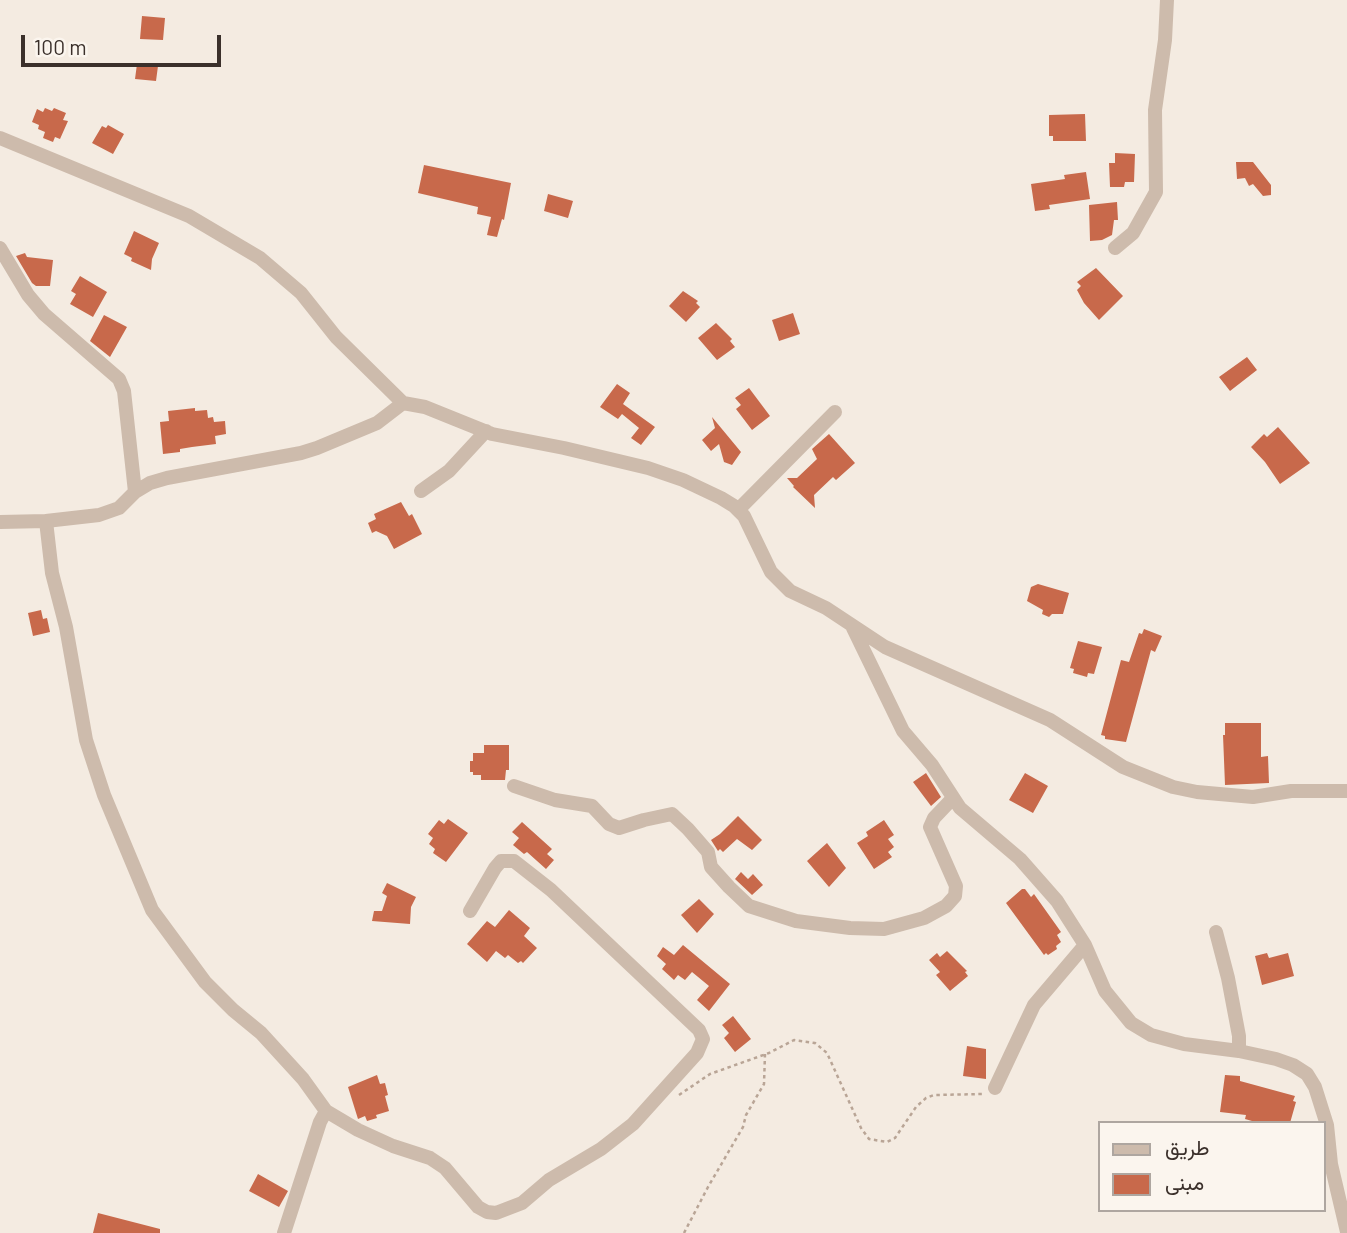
<!DOCTYPE html>
<meta charset="utf-8">
<style>
body{margin:0}
#map{position:relative;width:1347px;height:1233px;overflow:hidden;background:#f4ebe1;font-family:Barlow,Vazirmatn,sans-serif}
canvas{display:block}
.legend{position:absolute;left:1098px;top:1121px;width:228px;height:91px;box-sizing:border-box;background:#fbf5ee;border:2px solid #aea6a0;margin:0;padding:9px 12px;list-style:none;font-size:21px;color:#3b302b}
.legend li{display:flex;align-items:center;gap:14px;height:35px}
.legend b{width:35px;border:2px solid #aea6a0}
.scale{position:absolute;left:21px;top:35px;width:200px;height:32px;box-sizing:border-box;border:4px solid #3b302b;border-top:0;padding-left:9px;font-size:21px;line-height:24px;white-space:nowrap;color:#3b302b;-webkit-text-stroke:5px #fbf5ee;paint-order:stroke}
</style>
<div id="map">
<canvas width="1347" height="1233"></canvas>
<ul class="legend">
<li><b style="height:9px;background:#cdbbac"></b>طريق</li>
<li><b style="height:19px;background:#c8694b"></b>مبنى</li>
</ul>
<div class="scale">100 m</div>
</div>
<script>
const g = document.querySelector('canvas').getContext('2d');
g.lineJoin = 'round';
function paint(path, color) { g.fillStyle = color; g.fill(path, 'evenodd'); }
const toPath = rows => new Path2D(rows.map(r => 'M' + r).join(''));
function strokePath(path, color, width, dash) { g.strokeStyle = color; g.lineWidth = width; g.lineCap = dash ? 'butt' : 'round'; g.setLineDash(dash || []); g.stroke(path); }
paint(toPath([
 [142,16,165,18,163,40,140,39],
 [137,64,158,66,156,81,135,79],
 [45,108,52,111,54,108,66,113,63,120,68,121,60,139,55,137,53,142,43,138,45,132,38,129,39,125,32,122,37,109,43,112],
 [1085,114,1086,141,1053,141,1053,136,1049,136,1049,115],
 [108,125,124,134,113,154,92,143,102,126,106,128],
 [1115,153,1135,154,1134,182,1125,182,1124,187,1110,187,1109,163,1115,163],
 [1236,162,1253,162,1271,185,1271,195,1263,196,1253,184,1249,186,1245,178,1237,179],
 [424,165,511,183,504,220,502,219,497,237,487,235,491,217,477,214,478,207,418,193],
 [1086,172,1090,199,1049,205,1050,209,1035,211,1031,184,1065,179,1064,175],
 [548,194,573,201,568,218,544,211],
 [1117,202,1118,220,1114,220,1112,235,1102,240,1090,241,1089,205],
 [134,231,159,243,152,259,151,270,131,261,132,258,124,254],
 [25,253,27,257,53,260,50,286,36,286,32,283,16,256],
 [1096,268,1123,296,1099,320,1084,303,1077,290,1081,286,1077,282],
 [80,276,107,292,93,317,70,304,76,294,71,291],
 [683,291,698,301,696,303,700,307,686,322,669,306],
 [793,313,800,334,779,341,772,320],
 [104,315,127,327,110,357,90,341],
 [716,323,732,339,730,341,735,347,717,360,698,338],
 [1247,357,1257,370,1230,391,1219,377],
 [617,384,630,393,623,404,655,427,641,445,631,438,639,428,622,414,618,419,600,407],
 [749,388,770,416,752,430,736,409,741,405,735,398],
 [195,408,195,411,207,410,208,418,213,417,214,422,225,421,226,434,215,436,216,444,192,447,180,449,180,452,163,454,160,422,169,421,168,411],
 [712,417,741,452,732,465,724,462,719,444,711,451,702,440,715,428],
 [1278,427,1310,463,1280,484,1265,462,1251,447,1264,434,1267,437],
 [829,434,855,463,836,480,833,477,814,495,815,508,793,487,794,486,787,478,797,478,817,459,812,449],
 [401,502,409,516,412,514,422,534,394,549,387,536,376,531,372,533,368,523,376,519,374,514],
 [1038,584,1069,593,1063,614,1052,614,1049,617,1042,614,1043,610,1027,601,1031,587],
 [41,610,43,619,47,618,50,632,33,636,28,613],
 [1144,629,1162,636,1155,652,1151,650,1126,742,1105,739,1105,736,1101,735,1121,660,1129,662,1139,633,1142,634],
 [1078,641,1102,647,1094,674,1088,673,1087,677,1073,673,1074,669,1070,668],
 [1225,723,1261,723,1261,757,1268,756,1269,783,1225,785,1223,735,1225,735],
 [484,745,509,745,509,770,506,770,505,780,481,780,481,775,473,775,473,772,470,772,470,761,473,761,473,753,484,753],
 [926,773,941,797,931,806,913,782],
 [1025,773,1048,786,1033,813,1009,800],
 [738,816,762,840,752,850,737,839,723,852,720,849,718,851,711,840,720,834],
 [448,819,468,833,446,862,433,853,435,849,429,844,433,838,428,834,439,820,444,824],
 [884,820,894,835,888,839,894,847,888,852,892,857,874,869,857,843,868,836,866,832],
 [522,822,552,849,547,854,554,860,546,869,527,852,524,854,513,845,519,838,512,832],
 [827,843,846,868,829,887,807,861],
 [741,872,748,879,753,874,763,885,752,895,735,879],
 [387,883,416,897,411,907,410,924,372,921,374,911,382,911,387,896,382,893],
 [1022,889,1025,889,1031,897,1034,894,1061,932,1057,935,1061,942,1056,946,1057,949,1048,955,1046,953,1044,955,1006,903],
 [699,899,714,914,697,933,681,915],
 [509,910,530,928,524,936,537,948,523,963,521,961,518,963,508,955,505,958,496,951,487,962,467,944,487,921,495,927],
 [683,945,730,984,709,1011,697,1000,709,986,692,972,685,980,678,975,674,980,662,969,666,964,657,956,663,947,674,955],
 [947,951,967,971,965,972,968,976,950,991,936,975,940,972,929,960,937,953,940,957],
 [1267,953,1269,958,1288,953,1294,976,1262,985,1255,956],
 [733,1016,751,1039,735,1052,724,1038,729,1033,722,1025],
 [967,1046,986,1049,986,1079,963,1076],
 [377,1075,380,1084,385,1083,388,1095,385,1096,389,1111,376,1115,377,1118,367,1121,365,1116,358,1119,348,1087],
 [1225,1075,1240,1076,1240,1081,1295,1096,1293,1101,1296,1102,1290,1123,1259,1123,1245,1119,1246,1115,1220,1112],
 [258,1174,288,1191,279,1207,249,1191],
 [98,1213,160,1229,160,1233,93,1233]
]), '#c8694b');
strokePath(toPath([
 [679,1095,710,1074,769,1053,794,1040,815,1043,827,1053,861,1128,869,1139,887,1142,895,1138,916,1107,926,1098,934,1095,983,1094],
 [684,1233,708,1187,743,1127,746,1115,764,1084,765,1054]
]), '#b9a596', 2.5, [3.5, 3.5]);
strokePath(toPath([
 [0,138,189,216,260,258,301,293,336,337,403,403,425,407,492,434,564,448,648,468,683,480,721,498,734,506,744,516,771,572,790,591,826,608,885,647,1050,720,1123,767,1173,787,1197,792,1253,797,1291,791,1347,791],
 [0,248,28,295,44,314,119,379,124,391,135,492,119,508,99,515,46,521,0,522],
 [1115,248,1133,233,1156,192,1155,110,1165,40,1167,0],
 [421,491,449,471,486,431],
 [135,492,150,483,167,478,301,453,317,448,377,423,403,403],
 [738,510,835,412],
 [46,521,52,573,66,627,86,740,104,795,152,910,205,982,233,1010,261,1033,303,1079,326,1111,358,1130,393,1146,430,1158,445,1168,478,1207,487,1212,496,1213,522,1203,549,1180,601,1149,633,1124,697,1053,703,1039,699,1030,551,890,514,861,501,861,495,868,470,911],
 [853,628,903,731,932,765,960,808,1020,859,1057,901,1085,945,1105,991,1131,1023,1151,1035,1184,1044,1239,1051,1276,1059,1293,1065,1307,1074,1315,1087,1327,1125,1331,1164,1347,1232],
 [514,786,555,800,592,806,609,824,619,828,644,820,672,814,688,829,708,852,711,867,729,887,749,906,796,921,850,928,884,929,924,918,946,906,955,896,956,886,930,827,934,818,953,798],
 [1216,932,1228,978,1239,1036,1239,1051],
 [995,1088,1034,1005,1085,945],
 [284,1233,320,1122,326,1111]
]), '#cdbbac', 14);
</script>
